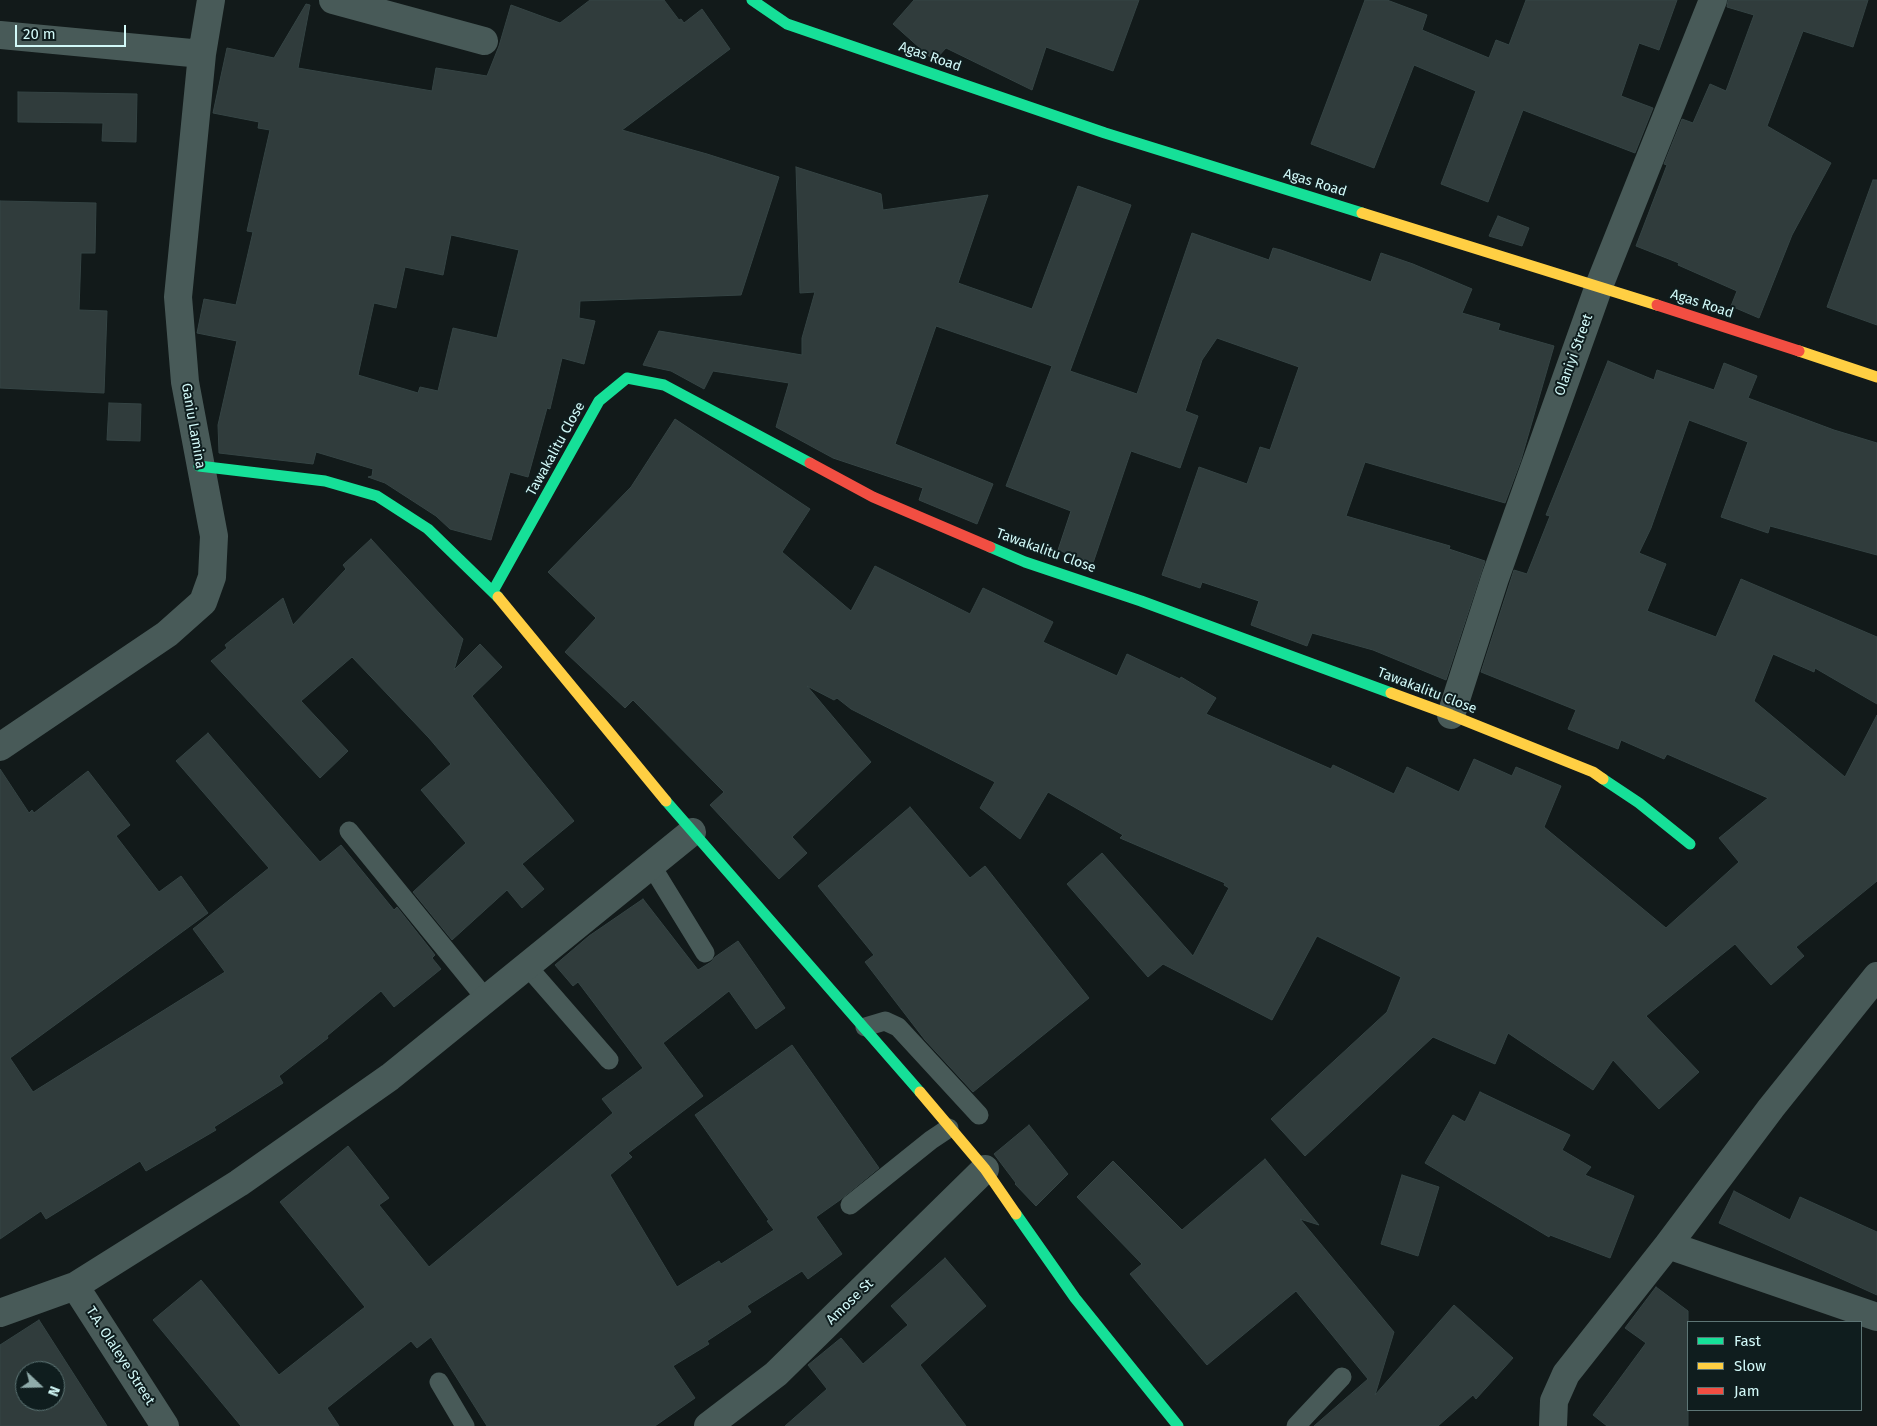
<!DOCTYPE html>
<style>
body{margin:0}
#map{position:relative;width:1877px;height:1426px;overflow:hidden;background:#121a1a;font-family:"Fira Sans",sans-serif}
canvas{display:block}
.legend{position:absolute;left:1687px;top:1321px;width:175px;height:90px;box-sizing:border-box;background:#0f1d1e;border:1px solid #5d7575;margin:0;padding:6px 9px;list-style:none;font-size:15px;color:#d2f9f8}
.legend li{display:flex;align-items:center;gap:10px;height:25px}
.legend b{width:25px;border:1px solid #5d7575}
.north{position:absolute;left:15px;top:1361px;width:50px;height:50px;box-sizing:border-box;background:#0f1d1e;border:1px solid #5d7575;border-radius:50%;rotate:111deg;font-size:14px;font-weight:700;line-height:20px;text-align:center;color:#d2f9f8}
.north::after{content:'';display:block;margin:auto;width:18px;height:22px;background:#8fabaa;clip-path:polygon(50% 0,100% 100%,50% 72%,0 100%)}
.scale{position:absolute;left:15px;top:25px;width:111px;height:22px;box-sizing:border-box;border:2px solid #d2f9f8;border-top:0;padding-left:6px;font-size:15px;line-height:18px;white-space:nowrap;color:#d2f9f8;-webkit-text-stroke:4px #0f1d1e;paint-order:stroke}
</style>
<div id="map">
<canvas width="1877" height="1426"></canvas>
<ul class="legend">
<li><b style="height:6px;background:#16e098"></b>Fast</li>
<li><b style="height:6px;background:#ffcf43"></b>Slow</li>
<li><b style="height:6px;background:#f24e42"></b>Jam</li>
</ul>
<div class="north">N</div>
<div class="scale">20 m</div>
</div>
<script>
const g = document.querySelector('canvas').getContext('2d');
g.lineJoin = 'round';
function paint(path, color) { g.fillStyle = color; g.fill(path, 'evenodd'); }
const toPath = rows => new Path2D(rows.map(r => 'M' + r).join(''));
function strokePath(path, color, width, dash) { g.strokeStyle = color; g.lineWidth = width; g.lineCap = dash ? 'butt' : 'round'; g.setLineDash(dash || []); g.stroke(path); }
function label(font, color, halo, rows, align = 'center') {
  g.font = font + ' "Fira Sans",sans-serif'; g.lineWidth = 4; g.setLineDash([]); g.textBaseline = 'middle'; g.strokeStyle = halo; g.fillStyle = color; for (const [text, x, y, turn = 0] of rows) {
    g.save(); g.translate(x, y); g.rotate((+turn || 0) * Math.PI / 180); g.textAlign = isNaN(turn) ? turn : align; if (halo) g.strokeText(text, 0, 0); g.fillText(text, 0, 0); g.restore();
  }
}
const building = toPath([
 [590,0,664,0,679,20,681,19,684,23,702,9,730,49,622,130,707,154,779,177,741,295,580,301,579,318,595,321,584,364,562,358,550,409,547,408,528,477,510,472,491,540,450,529,436,516,385,483,368,477,372,476,373,469,316,452,313,464,219,453,218,425,237,341,197,333,204,299,236,305,253,232,247,231,270,130,258,128,259,122,213,113,227,48,274,58,306,4,310,5,298,68,432,91,436,68,487,76,499,46,511,5,560,23,590,0],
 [451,235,519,250,497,338,453,328,438,391,420,387,418,393,358,375,374,303,396,308,405,267,443,275,451,235],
 [914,0,1139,0,1113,71,1046,47,1032,90,946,48,936,59,930,57,893,24,914,0],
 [1365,0,1387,0,1427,15,1422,30,1489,58,1496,40,1509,45,1526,0,1677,0,1659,50,1639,43,1621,96,1653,108,1635,153,1523,110,1488,202,1441,184,1476,91,1414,65,1374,168,1311,144,1365,0],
 [1728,0,1868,0,1853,47,1803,31,1767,126,1831,163,1792,235,1759,318,1731,306,1737,291,1678,265,1679,263,1636,246,1667,165,1664,164,1682,119,1693,123,1710,84,1726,91,1754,15,1727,7,1728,0],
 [18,92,137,94,136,142,102,141,103,123,18,122,18,92],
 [796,167,881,194,883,210,988,195,958,283,1032,309,1078,186,1131,205,1070,371,1137,394,1192,233,1269,260,1273,248,1281,250,1371,282,1381,253,1413,264,1472,289,1462,313,1500,324,1498,330,1554,346,1521,460,1505,503,1365,462,1346,516,1450,546,1449,549,1485,561,1446,680,1373,650,1312,633,1307,646,1251,625,1259,601,1202,582,1200,588,1162,575,1199,467,1247,484,1260,447,1270,450,1299,367,1217,338,1202,360,1185,411,1198,416,1180,468,1131,451,1093,563,1058,550,1071,511,1006,486,1052,366,936,326,895,444,993,484,977,524,919,500,923,488,833,458,776,427,789,383,713,371,704,389,671,371,643,365,659,331,802,355,802,338,815,292,800,293,796,167],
 [1873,180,1877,180,1877,325,1827,307,1873,180],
 [0,201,96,203,95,253,81,253,79,310,107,311,104,393,0,388,0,201],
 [1498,216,1529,228,1522,246,1489,236,1498,216],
 [1608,361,1654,380,1657,370,1714,390,1724,363,1757,376,1748,398,1834,430,1877,443,1877,555,1770,526,1768,533,1721,517,1748,442,1689,420,1651,528,1639,553,1666,564,1647,611,1716,637,1741,579,1877,637,1877,704,1815,668,1814,672,1773,654,1754,701,1845,777,1877,715,1877,881,1796,947,1804,956,1771,985,1735,944,1646,1016,1699,1072,1659,1109,1613,1060,1593,1090,1508,1033,1495,1064,1433,1037,1305,1156,1271,1119,1387,1012,1401,977,1317,936,1272,1020,1163,964,1148,977,1067,884,1102,853,1193,956,1229,888,1224,885,1225,883,1120,838,1123,835,1048,792,1020,839,980,808,995,782,851,709,837,698,834,700,807,686,871,762,792,837,807,853,779,879,710,805,724,792,633,700,625,708,565,652,596,618,548,572,631,487,675,419,810,509,782,552,851,611,875,566,970,614,983,588,1053,622,1043,642,1117,676,1127,654,1180,679,1181,677,1216,698,1206,714,1331,769,1333,765,1394,794,1407,767,1459,792,1474,759,1512,776,1516,767,1561,786,1544,827,1666,928,1739,862,1719,838,1768,798,1667,754,1664,759,1621,740,1618,749,1568,729,1576,710,1481,672,1514,570,1527,574,1550,516,1546,515,1608,361],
 [109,403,141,404,140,441,107,440,109,403],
 [371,539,463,639,454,670,480,644,502,667,472,696,574,821,522,864,544,889,522,908,507,890,452,940,413,892,466,843,421,790,451,764,429,738,352,657,301,701,348,751,320,778,211,661,227,648,225,645,283,598,293,625,346,569,343,565,371,539],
 [208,733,320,862,341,845,394,910,397,907,435,955,432,958,441,969,394,1007,381,991,327,1036,328,1038,279,1076,283,1083,214,1127,216,1130,146,1171,140,1161,46,1219,41,1211,0,1239,0,769,29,813,32,810,34,813,88,771,130,825,116,836,159,892,181,876,208,913,10,1058,33,1092,225,972,193,929,269,868,176,761,208,733],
 [910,807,970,878,985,866,1089,998,973,1092,925,1040,865,962,874,955,818,886,910,807],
 [643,899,698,970,711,962,715,957,738,941,785,1008,756,1029,729,991,663,1043,703,1096,628,1153,632,1157,610,1175,677,1287,719,1261,721,1264,774,1230,767,1221,769,1220,695,1115,792,1045,879,1168,840,1200,816,1217,842,1254,808,1279,802,1271,747,1306,751,1312,707,1341,709,1344,673,1366,695,1398,655,1426,487,1426,431,1337,417,1348,411,1341,327,1408,339,1426,241,1426,153,1320,201,1280,279,1375,365,1307,280,1202,348,1146,389,1198,379,1205,429,1267,613,1113,602,1099,643,1068,578,982,573,986,555,965,589,936,643,899],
 [1480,1092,1570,1135,1562,1150,1591,1167,1585,1175,1634,1196,1610,1258,1550,1235,1549,1237,1425,1163,1453,1115,1465,1122,1480,1092],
 [1029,1125,1068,1174,1036,1206,1015,1184,1016,1183,994,1154,1029,1125],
 [1265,1159,1319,1225,1300,1219,1394,1332,1375,1395,1454,1305,1513,1358,1476,1399,1473,1395,1438,1426,1314,1426,1368,1379,1296,1291,1207,1365,1130,1274,1142,1264,1077,1197,1113,1161,1182,1230,1265,1159],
 [1402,1175,1439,1187,1418,1256,1381,1244,1402,1175],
 [1734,1191,1790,1220,1800,1197,1877,1232,1877,1295,1719,1223,1734,1191],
 [945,1258,986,1306,920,1365,966,1426,785,1426,827,1389,808,1365,841,1338,863,1364,908,1325,891,1306,945,1258],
 [1656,1287,1688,1311,1688,1426,1607,1426,1593,1415,1646,1343,1625,1328,1656,1287],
 [39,1320,107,1426,0,1426,0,1345,39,1320],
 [25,1371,55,1371,55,1401,25,1401,25,1371]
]);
paint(building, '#303c3c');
strokePath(building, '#354444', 1);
strokePath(toPath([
 [349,831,486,999],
 [651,865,705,953],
 [527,966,609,1060],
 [865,1027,885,1021,898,1027,979,1115],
 [850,1205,931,1140,949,1128],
 [439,1382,465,1426],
 [1296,1426,1342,1377]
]), '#485a58', 19);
strokePath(toPath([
 [333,0,484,41],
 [0,35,202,54],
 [1451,715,1495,578,1599,286,1713,0],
 [0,747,167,634,203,602,212,577,214,536,185,382,178,297,202,54,211,0],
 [1668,1245,1877,1317],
 [75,1286,165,1426],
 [0,1313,75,1286,239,1183,390,1077,692,832],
 [708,1426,776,1374,985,1169],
 [1553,1426,1554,1401,1566,1374,1668,1245,1771,1108,1877,976]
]), '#485a58', 28);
strokePath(toPath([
 [752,0,787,24,1105,133,1362,213],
 [199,466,325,481,377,496,428,529,498,597],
 [990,547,1025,562,1141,601,1391,693],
 [493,591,599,401,627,378,664,385,810,463],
 [1603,779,1639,803,1690,844],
 [666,801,920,1092],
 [1016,1214,1075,1298,1178,1426]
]), '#16e098', 11);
strokePath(toPath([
 [1362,213,1657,305],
 [1799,351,1877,377],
 [498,597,666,801],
 [1391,693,1451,715,1593,772,1603,779],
 [920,1092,985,1169,1016,1214]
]), '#ffcf43', 11);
strokePath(toPath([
 [1657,305,1799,351],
 [810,463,873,497,990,547]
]), '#f24e42', 11);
label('14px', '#d2f9f8', '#0f1d1e', [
 ["Agas Road",930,57,19],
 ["Agas Road",1315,183,17],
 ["Agas Road",1702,304,18],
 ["Olaniyi Street",1574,355,-70],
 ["Ganiu Lamina",193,426,80],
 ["Tawakalitu Close",556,449,-61],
 ["Tawakalitu Close",1046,551,20],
 ["Tawakalitu Close",1427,691,21],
 ["Amose St",850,1302,-44],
 ["T.A. Olaleye Street",120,1356,57]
]);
</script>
